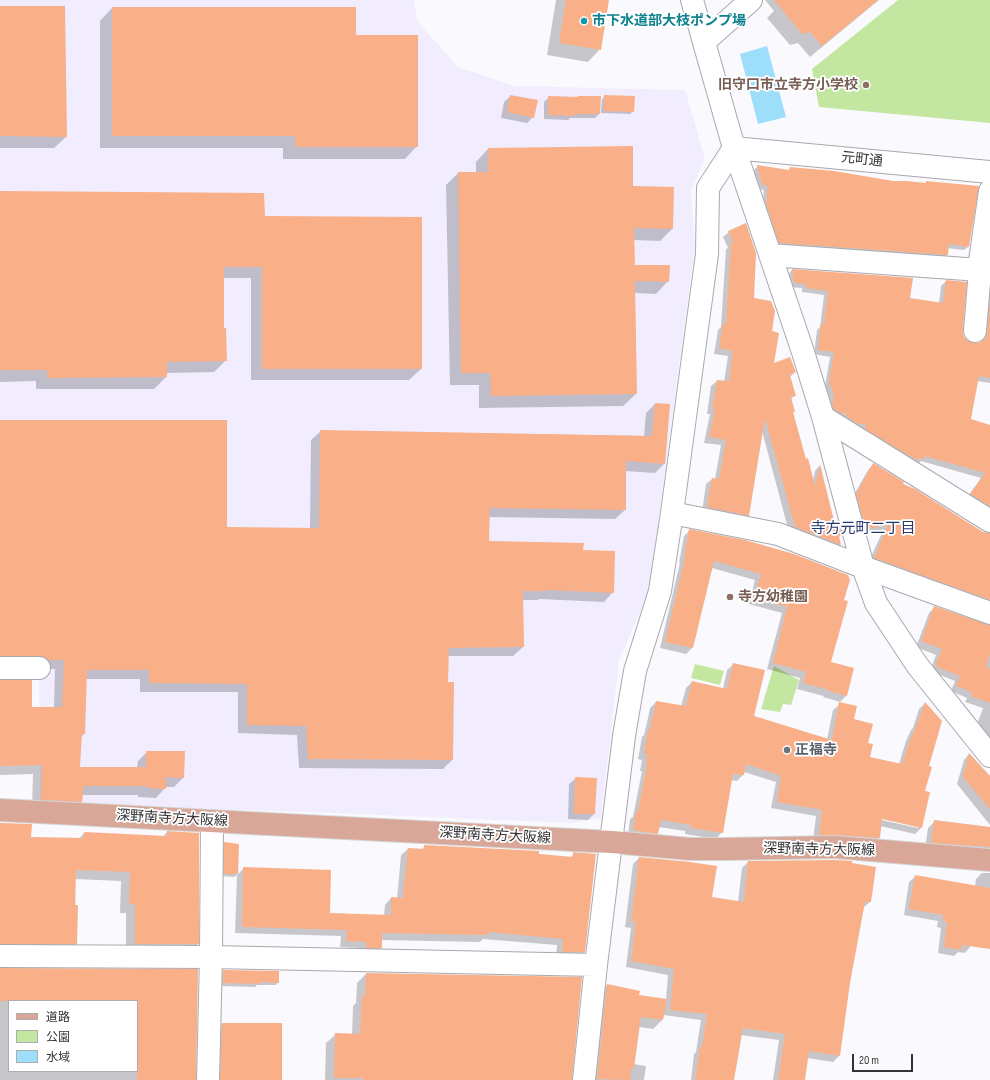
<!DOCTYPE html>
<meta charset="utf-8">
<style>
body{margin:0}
#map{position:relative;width:990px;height:1080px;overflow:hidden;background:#f9f9fe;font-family:"Sofia Sans Condensed","Noto Sans JP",sans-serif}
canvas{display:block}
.legend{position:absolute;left:8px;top:1000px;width:130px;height:72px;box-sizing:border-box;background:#fff;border:1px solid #adadaf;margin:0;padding:5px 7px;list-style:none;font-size:12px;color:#333336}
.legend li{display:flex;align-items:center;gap:8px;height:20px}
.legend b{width:20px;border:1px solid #adadaf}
.scale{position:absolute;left:852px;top:1054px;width:61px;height:18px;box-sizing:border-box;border:2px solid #333336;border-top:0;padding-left:5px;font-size:12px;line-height:14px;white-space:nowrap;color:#333336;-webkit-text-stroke:3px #fff;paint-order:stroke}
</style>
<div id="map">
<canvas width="990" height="1080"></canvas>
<ul class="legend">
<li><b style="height:5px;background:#d9a798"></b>道路</li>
<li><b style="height:11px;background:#c3e7a1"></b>公園</li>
<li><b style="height:11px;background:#9ddffb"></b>水域</li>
</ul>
<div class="scale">20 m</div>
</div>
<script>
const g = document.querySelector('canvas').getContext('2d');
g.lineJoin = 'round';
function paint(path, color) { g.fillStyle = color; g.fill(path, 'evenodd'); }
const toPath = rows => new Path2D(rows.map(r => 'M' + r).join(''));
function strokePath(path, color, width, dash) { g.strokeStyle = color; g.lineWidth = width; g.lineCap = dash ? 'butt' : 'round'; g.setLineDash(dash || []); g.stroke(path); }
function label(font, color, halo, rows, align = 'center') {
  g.font = font + ' "Sofia Sans Condensed","Noto Sans JP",sans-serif'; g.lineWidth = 3.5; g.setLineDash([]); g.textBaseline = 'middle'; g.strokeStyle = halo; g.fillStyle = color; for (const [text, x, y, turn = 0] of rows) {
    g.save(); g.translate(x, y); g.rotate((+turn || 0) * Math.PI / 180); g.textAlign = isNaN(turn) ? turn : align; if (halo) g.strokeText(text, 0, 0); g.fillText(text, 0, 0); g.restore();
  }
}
paint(toPath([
 [0,0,414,0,417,21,458,67,514,86,685,90,705,159,691,191,695,247,649,590,619,661,601,818,571,823,282,811,88,807,40,803,39,680,40,664,0,665]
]), '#f1edfe');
paint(toPath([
 [898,0,990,0,990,123,819,107,812,69],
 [695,664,724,671,720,685,691,678],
 [774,666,799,680,791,705,783,704,780,712,761,709]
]), '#c3e7a1');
paint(toPath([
 [767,46,786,117,758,124,740,54]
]), '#9ddffb');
paint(toPath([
 [556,0,608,0,600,49,588,62,547,55],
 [765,0,879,0,810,57,798,43,790,45,767,18,774,11],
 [0,7,66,137,54,148,0,148],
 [112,8,355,36,417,146,405,159,283,159,283,148,100,148,100,21],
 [511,96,533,117,527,123,501,118,504,102],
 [605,96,633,111,630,114,601,113,602,99],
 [549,97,600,113,595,118,570,118,568,120,544,119,544,102],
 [632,147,632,187,672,229,660,241,633,240,634,266,668,281,656,294,634,293,636,394,623,406,479,408,479,385,450,385,446,185,458,173,476,173,476,162,488,149],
 [758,166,788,171,790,168,893,182,925,184,926,183,968,247,964,250,947,248,947,255,943,259,776,247,762,207,764,190,758,189,754,170],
 [0,192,264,217,421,369,409,380,251,380,251,278,223,278,223,329,226,360,214,372,166,373,166,377,154,389,36,389,36,381,0,382],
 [746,225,752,299,771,332,773,365,795,372,789,378,795,395,791,399,794,412,792,413,805,460,813,480,815,471,819,466,836,530,841,535,838,538,840,545,834,550,789,532,762,431,748,515,743,521,702,512,706,484,712,479,715,479,721,445,704,443,710,414,707,414,711,386,717,381,724,382,728,356,714,354,718,330,721,327,726,249,728,248,723,237,729,232],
 [792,270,909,299,939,304,941,286,946,281,963,336,968,342,974,344,981,343,983,338,990,278,990,383,977,381,970,420,990,426,990,510,966,499,981,478,921,461,918,464,828,410,830,401,825,386,830,357,814,354,817,330,820,327,824,295,802,292,802,288,789,287,788,275],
 [655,404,664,464,655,473,625,471,625,510,615,519,489,517,488,542,582,551,613,592,604,602,539,599,538,600,522,600,523,647,513,656,448,656,447,683,452,760,443,769,299,768,297,735,238,733,238,692,140,692,140,679,86,679,84,734,80,738,79,768,137,768,138,761,147,752,183,778,174,787,165,787,165,788,156,798,138,797,138,795,82,795,82,801,72,811,32,809,33,774,0,775,0,682,31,708,54,708,55,669,39,669,0,664,0,421,226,528,310,529,311,440,321,431,644,436,646,413],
 [874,464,990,553,990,608,868,563,884,529,860,535,851,500,868,470],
 [690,530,842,601,830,663,853,669,846,696,840,702,823,697,824,696,797,689,800,678,767,669,782,613,749,604,755,580,712,568,692,648,686,654,660,648,680,563,679,563,684,536],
 [935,607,990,626,990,739,975,730,983,708,965,702,967,698,951,691,955,681,930,671,936,655,916,647,929,613],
 [734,664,753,716,827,740,833,710,840,704,853,720,867,744,869,758,899,764,906,741,911,730,913,728,919,709,925,703,928,767,923,792,921,828,915,834,880,826,879,838,873,844,813,841,816,816,771,808,776,782,744,772,743,775,737,781,731,780,722,832,716,839,685,834,685,831,658,827,657,833,651,839,628,836,630,819,633,817,642,771,640,771,642,760,638,759,642,737,644,735,647,723,650,708,656,702,681,706,686,688,692,682,723,689,727,670],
 [878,817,918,826,918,828,877,819],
 [969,754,990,779,990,825,957,784,964,760],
 [576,778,596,779,594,814,588,820,568,819,569,784],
 [934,822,990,828,990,856,925,848,928,828],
 [0,824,30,838,79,839,84,833,163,837,167,832,198,834,198,944,188,953,126,953,126,913,120,913,121,881,75,879,76,943,67,953,0,952],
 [225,843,238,845,237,875,234,877,222,876,222,846],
 [425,846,570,858,574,854,584,952,577,958,556,958,557,945,483,939,480,942,381,940,381,948,374,954,360,954,360,948,340,947,341,936,235,933,237,875,244,868,329,913,384,916,385,905,391,898,397,899,401,855,408,849,421,850],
 [639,858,711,898,738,902,742,868,748,862,870,902,863,908,849,982,839,1056,833,1062,807,1058,804,1080,773,1080,779,1040,740,1035,733,1080,691,1080,694,1054,696,1052,701,1020,663,1015,662,1020,653,1029,639,1027,634,1064,646,1066,644,1080,589,1080,598,995,607,985,638,995,666,1000,668,975,626,967,631,928,625,927,633,864],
 [982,873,990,873,990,911,971,946,965,953,958,952,954,956,938,953,941,928,937,927,938,921,904,915,909,882,916,876,975,886,976,879],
 [0,970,197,970,195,1080,0,1080],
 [9,1001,137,1001,137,1071,9,1071],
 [224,971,278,982,276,985,257,985,255,987,220,986,221,974],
 [366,974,571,1080,325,1080,326,1043,336,1034,352,1034,353,1006,356,1003,357,983],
 [222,1024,281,1080,213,1080,214,1032]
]), '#0003');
paint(toPath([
 [566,0,609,0,601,50,559,43],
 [774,0,878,0,822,46,810,32,802,34],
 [0,6,65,6,67,137,0,136],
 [112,7,356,7,356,35,418,35,418,147,295,147,295,136,112,136],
 [510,95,538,100,534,118,507,112],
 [604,95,635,96,634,112,604,111],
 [548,96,578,97,578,96,601,96,600,114,574,114,574,116,548,115],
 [633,146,633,186,674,187,673,229,634,228,635,265,670,265,669,282,635,281,637,394,491,396,490,373,461,373,458,172,488,172,488,148],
 [757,165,789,170,790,167,834,171,893,181,906,181,926,183,926,181,979,186,969,247,949,244,948,255,779,243,766,203,768,186,762,185],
 [0,191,264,193,265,216,422,217,422,369,262,369,262,267,224,267,224,328,226,328,227,361,167,362,167,377,47,378,47,370,0,370],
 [746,223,756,253,754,298,771,301,775,311,772,331,779,333,774,363,790,357,796,372,790,375,796,396,791,397,795,412,793,412,806,459,808,458,815,486,820,464,836,529,839,525,842,535,839,536,841,545,795,527,765,418,749,516,707,507,712,478,719,479,726,440,709,437,715,409,712,409,717,380,729,381,733,351,719,348,723,323,726,324,731,243,733,242,728,231],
 [792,269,913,278,910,298,943,303,946,280,967,282,963,330,964,337,968,341,974,343,981,342,985,338,987,332,990,301,990,378,979,376,971,419,990,425,990,506,970,494,985,473,925,456,924,460,918,458,916,460,865,429,866,425,856,423,846,416,846,414,840,413,834,409,832,405,834,396,829,381,834,352,818,350,821,324,824,324,828,291,806,288,806,284,794,283],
 [655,403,670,404,665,464,626,461,626,510,490,508,489,541,584,543,583,550,615,551,614,593,548,590,548,591,523,591,524,647,449,648,448,682,454,682,453,760,308,759,306,726,247,725,247,684,149,683,149,670,87,670,85,734,82,734,80,767,146,767,146,751,185,751,184,778,166,777,166,789,147,788,147,786,84,786,82,802,41,800,42,765,0,766,0,680,32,680,32,707,62,707,64,660,48,660,45,657,39,656,0,656,0,420,227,420,227,527,319,528,320,430,652,436],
 [873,463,904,482,903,484,915,489,983,532,990,533,990,600,874,558,888,524,866,530,856,494],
 [689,529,745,540,794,554,848,575,850,580,844,600,848,601,831,662,854,668,847,696,829,691,829,690,803,683,806,672,773,663,787,607,754,598,761,574,714,561,693,648,665,642,685,558,684,557],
 [934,606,990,625,990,653,986,667,990,669,990,703,971,696,972,692,956,686,960,676,935,666,942,649,921,641],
 [733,663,765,670,754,716,832,740,839,702,857,706,854,719,873,724,868,743,873,744,870,757,902,764,912,734,913,734,917,723,918,723,925,702,942,721,929,766,932,767,925,791,930,792,922,828,882,819,880,838,836,835,819,835,822,810,777,802,781,776,746,764,744,775,733,774,723,833,691,828,691,825,661,820,658,834,633,830,636,812,638,812,647,765,646,765,647,754,644,753,648,730,650,730,652,717,653,717,656,701,686,706,692,681,727,689],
 [969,753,990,776,990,809,963,777],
 [575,777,597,778,595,814,574,814],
 [934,820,990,827,990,847,931,843],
 [0,823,32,824,31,837,84,838,84,832,167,836,167,831,199,833,199,944,135,944,135,904,129,904,130,872,76,870,75,905,78,905,77,944,0,944],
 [224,842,239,844,238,874,224,874],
 [424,845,539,851,539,854,573,857,573,852,596,854,585,952,562,952,563,939,488,932,488,935,382,933,382,948,366,948,366,942,346,941,347,930,242,927,243,867,331,870,330,913,391,915,391,897,403,898,408,848,424,849],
 [639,857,690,862,717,866,712,897,744,902,748,861,835,860,852,861,852,863,876,867,871,902,865,902,857,945,850,983,840,1056,809,1051,805,1080,778,1080,785,1034,743,1028,734,1080,695,1080,700,1047,702,1047,707,1014,670,1010,674,969,631,961,636,922,631,921],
 [915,875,990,888,990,949,962,945,961,950,944,947,947,922,943,921,943,915,909,909],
 [0,968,198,969,196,1080,137,1080,137,1001,0,1001],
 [223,970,279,971,279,983,259,982,259,984,223,983],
 [366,973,582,977,572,1080,363,1080,363,1078,334,1078,335,1033,360,1034,362,995,365,996],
 [607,984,640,991,639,995,667,999,663,1020,641,1017,634,1068,631,1069,630,1080,597,1079],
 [222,1023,282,1023,282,1080,220,1080]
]), '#f9af87');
const minor = toPath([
 [692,0,734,148,803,352,823,417,863,567,876,603,917,665,990,756],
 [704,42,751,0],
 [770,255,980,270,980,261,990,262],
 [980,261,990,191],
 [975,331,980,270],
 [823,417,990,521],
 [672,513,778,534,863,567,990,613],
 [0,668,39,668],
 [0,956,211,957,596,965],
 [208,1080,211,957,212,821],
 [584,1080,596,965,624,736,635,671,660,591,672,513,707,254,708,188,734,148,990,172]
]);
const major = toPath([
 [0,810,612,842,690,849,726,849,835,847,990,860]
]);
strokePath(minor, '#a8a8af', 24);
strokePath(major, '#d6d6d7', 24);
strokePath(minor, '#fff', 22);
strokePath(major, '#d9a798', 22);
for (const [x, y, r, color] of [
 [584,21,4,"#0f9aa8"],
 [866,85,4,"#8d6e63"],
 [730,597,4,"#8d6e63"],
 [787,750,4,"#6b7280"]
]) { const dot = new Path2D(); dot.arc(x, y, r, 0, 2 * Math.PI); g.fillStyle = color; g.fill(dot); strokePath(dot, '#fff', 1.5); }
label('bold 14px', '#0d838f', '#fff', [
 ["市下水道部大枝ポンプ場",592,21]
], 'left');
label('bold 14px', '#785e54', '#fff', [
 ["旧守口市立寺方小学校",858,85],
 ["寺方幼稚園",738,597,"left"]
], 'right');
label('14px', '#333336', '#fff', [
 ["元町通",862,160,6],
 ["深野南寺方大阪線",172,819,3],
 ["深野南寺方大阪線",495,836,3],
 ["深野南寺方大阪線",819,850,1]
]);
label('bold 14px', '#5b616d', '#fff', [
 ["正福寺",795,750]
], 'left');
label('15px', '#273770', '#fff', [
 ["寺方元町二丁目",863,529]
]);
</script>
